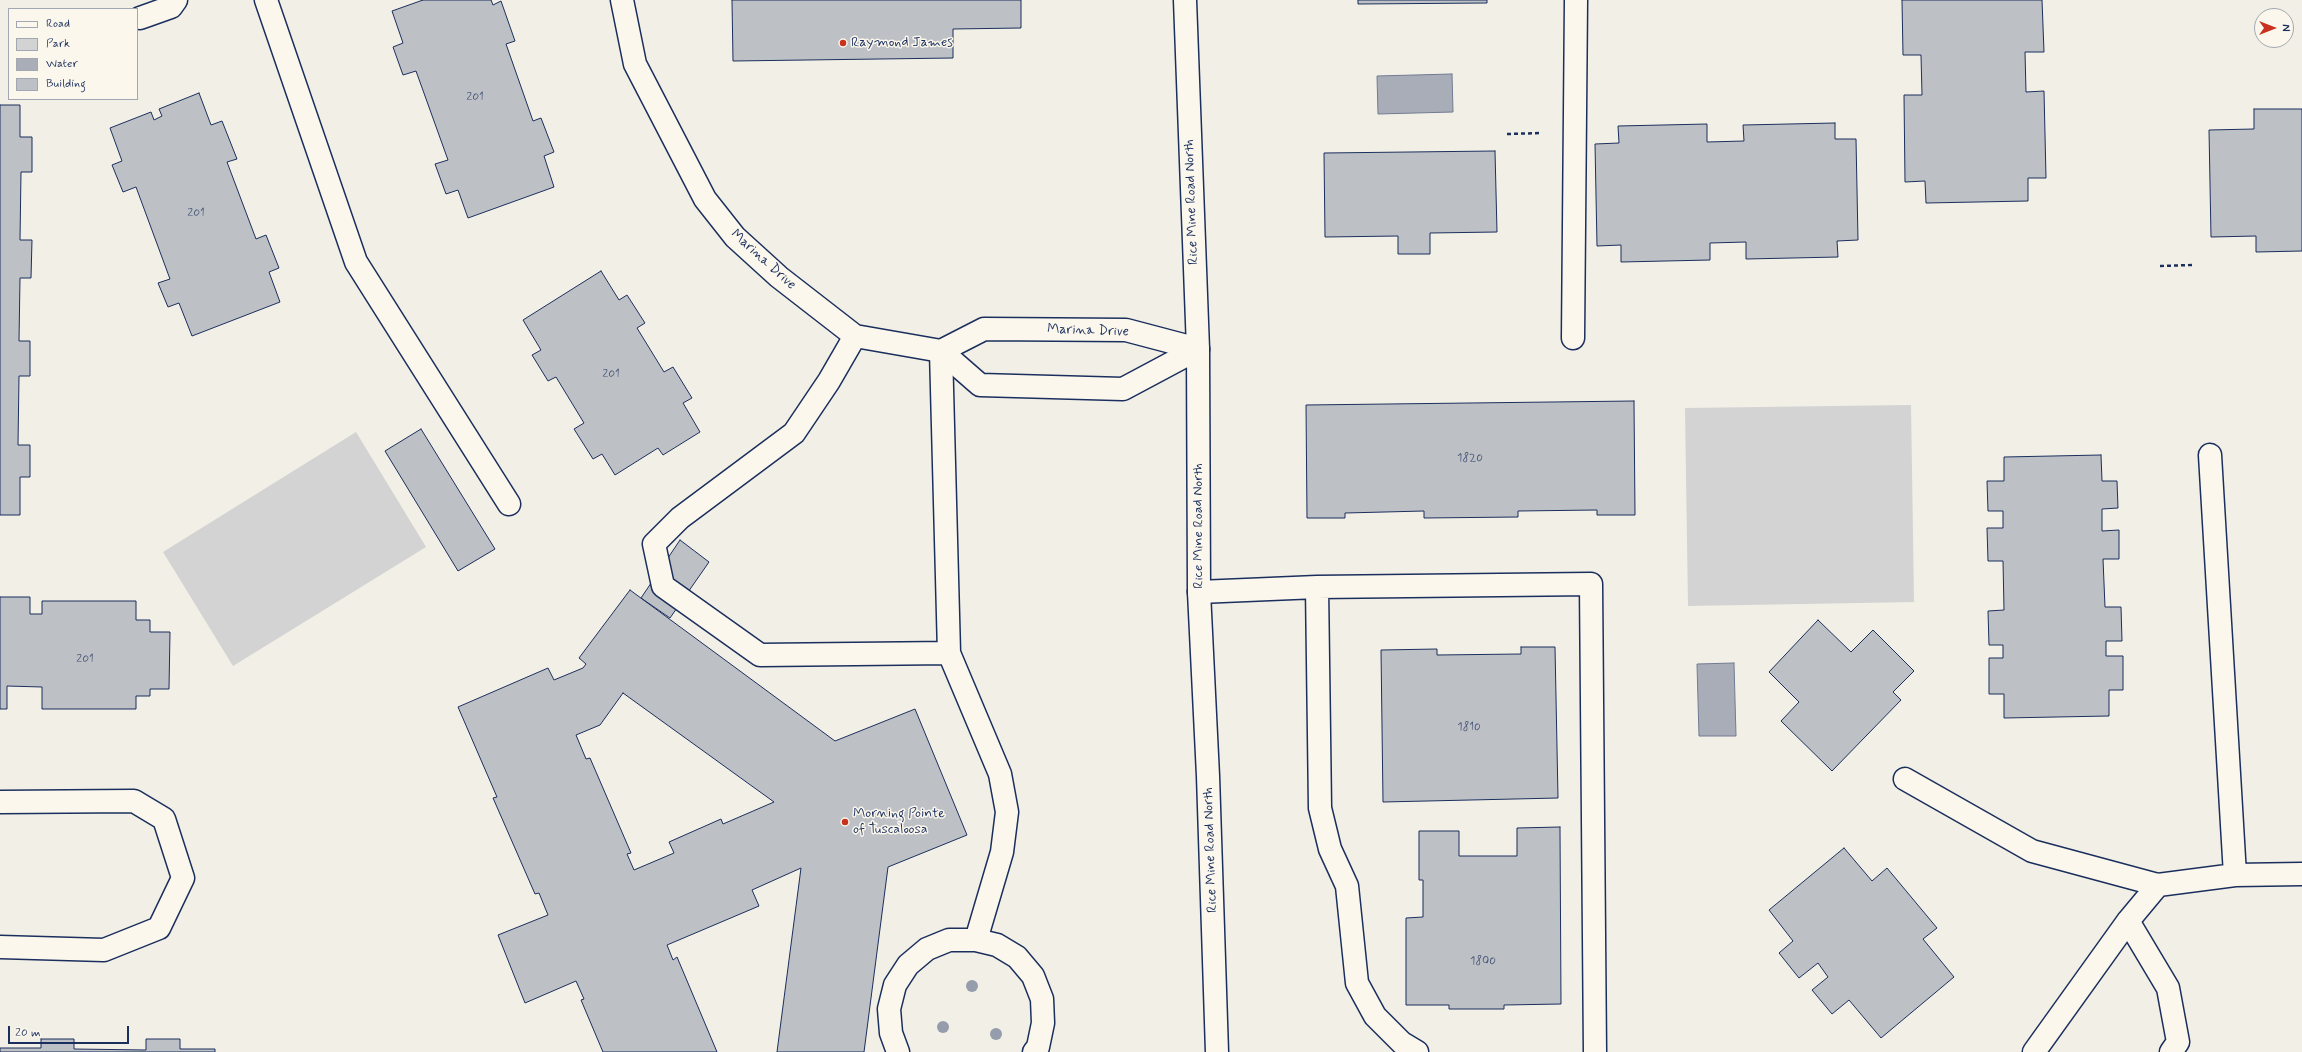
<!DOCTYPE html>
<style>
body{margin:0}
#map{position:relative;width:2302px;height:1052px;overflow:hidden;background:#f2efe6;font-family:Mynerve,sans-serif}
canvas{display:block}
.legend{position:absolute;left:8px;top:8px;width:130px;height:92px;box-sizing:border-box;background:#fbf7ec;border:1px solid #a1a7b3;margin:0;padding:5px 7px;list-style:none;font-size:12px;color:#1b2f5e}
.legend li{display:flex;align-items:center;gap:8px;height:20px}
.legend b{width:20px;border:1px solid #a1a7b3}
.north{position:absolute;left:2254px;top:8px;width:40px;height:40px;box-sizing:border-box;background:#fbf7ec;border:1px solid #a1a7b3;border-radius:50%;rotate:90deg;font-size:11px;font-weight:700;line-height:16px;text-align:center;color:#1b2f5e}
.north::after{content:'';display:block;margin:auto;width:14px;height:18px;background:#c8321e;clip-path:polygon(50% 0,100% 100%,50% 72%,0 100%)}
.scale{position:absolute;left:8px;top:1026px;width:121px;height:18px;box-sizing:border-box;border:2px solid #1b2f5e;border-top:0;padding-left:5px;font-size:12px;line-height:14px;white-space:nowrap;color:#1b2f5e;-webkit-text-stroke:3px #fbf7ec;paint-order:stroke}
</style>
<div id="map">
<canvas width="2302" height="1052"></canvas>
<ul class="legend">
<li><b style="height:5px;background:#fbf7ec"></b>Road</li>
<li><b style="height:11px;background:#d2d3d2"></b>Park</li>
<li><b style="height:11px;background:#a9adb7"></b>Water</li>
<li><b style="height:11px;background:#bdc0c4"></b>Building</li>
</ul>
<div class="north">N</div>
<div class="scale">20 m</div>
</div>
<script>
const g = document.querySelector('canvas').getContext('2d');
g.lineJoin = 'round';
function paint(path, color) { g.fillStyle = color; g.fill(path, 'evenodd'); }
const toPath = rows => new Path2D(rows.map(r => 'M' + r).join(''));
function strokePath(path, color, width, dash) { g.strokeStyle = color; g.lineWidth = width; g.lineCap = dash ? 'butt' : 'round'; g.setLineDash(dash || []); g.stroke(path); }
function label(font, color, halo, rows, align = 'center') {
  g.font = font + ' Mynerve,sans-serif'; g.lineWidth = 3; g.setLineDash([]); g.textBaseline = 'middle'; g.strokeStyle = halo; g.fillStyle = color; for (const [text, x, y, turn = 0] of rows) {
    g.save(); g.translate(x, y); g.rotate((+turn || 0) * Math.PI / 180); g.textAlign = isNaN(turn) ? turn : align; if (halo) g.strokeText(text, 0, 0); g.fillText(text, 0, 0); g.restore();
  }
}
paint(toPath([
 [1911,405,1914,602,1688,606,1685,408],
 [356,432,426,547,233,666,163,552]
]), '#d2d3d2');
const water = toPath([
 [1452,74,1453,112,1378,114,1377,76,1452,74],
 [1734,663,1736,736,1699,736,1697,664,1734,663]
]);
paint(water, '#a9adb7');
strokePath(water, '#707b93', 1);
const building = toPath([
 [423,0,491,0,493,5,501,1,515,41,506,44,533,121,541,118,554,152,544,156,554,187,468,218,458,190,446,194,435,164,448,160,416,71,403,75,393,47,403,43,392,11,423,0],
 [732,0,1021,0,1021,28,953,29,953,58,733,61,732,0],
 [1358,0,1487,0,1487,3,1358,4,1358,0],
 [1902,0,2042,0,2044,52,2025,52,2026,92,2044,91,2046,178,2028,178,2028,201,1926,203,1925,181,1905,182,1904,95,1922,95,1921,55,1903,55,1902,0],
 [199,93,211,125,222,121,237,159,227,162,256,239,266,235,279,268,269,272,280,302,192,336,179,303,168,307,158,283,170,279,136,187,123,192,112,165,122,161,110,128,151,112,154,120,162,116,159,109,199,93],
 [0,105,20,105,20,137,32,137,32,172,21,172,20,240,32,240,31,278,20,278,19,341,30,341,30,376,19,376,18,445,30,445,30,477,20,477,20,515,0,515,0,105],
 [2254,109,2302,109,2302,251,2256,252,2256,236,2211,237,2209,130,2254,129,2254,109],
 [1835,123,1835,139,1856,139,1858,240,1837,241,1838,257,1746,259,1746,242,1710,243,1710,260,1621,262,1621,245,1597,246,1595,144,1619,143,1618,126,1707,124,1707,142,1744,141,1743,125,1835,123],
 [1495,151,1497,232,1430,233,1430,254,1398,254,1398,236,1325,237,1324,153,1495,151],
 [601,271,619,300,627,295,645,323,637,328,664,372,673,367,692,398,683,403,700,432,663,455,658,448,615,475,602,454,593,459,574,429,584,423,556,377,548,381,532,355,541,350,523,320,601,271],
 [1634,401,1635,515,1597,515,1597,510,1518,511,1518,517,1424,518,1424,511,1345,513,1345,518,1307,518,1306,405,1634,401],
 [421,429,495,549,458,571,385,451,421,429],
 [2101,455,2102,481,2117,481,2118,508,2102,509,2102,531,2119,530,2119,559,2103,559,2105,607,2121,607,2122,641,2106,641,2106,656,2123,656,2123,690,2109,690,2109,716,2004,718,2004,694,1989,694,1989,658,2003,658,2003,645,1989,645,1988,611,2004,610,2003,561,1988,561,1987,528,2003,528,2003,511,1988,511,1987,481,2004,481,2004,457,2101,455],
 [680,540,709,562,670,618,641,598,680,540],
 [630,590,835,741,915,709,967,835,888,867,864,1052,777,1052,801,868,752,890,759,906,667,945,673,960,677,957,717,1052,603,1052,581,1000,584,999,576,981,525,1003,498,935,548,915,539,893,535,894,493,798,497,797,458,707,548,668,554,680,583,668,586,664,579,658,630,590],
 [623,693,774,802,723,824,721,819,669,842,674,853,634,870,627,854,631,853,590,758,586,759,576,735,600,725,623,693],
 [0,597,30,597,30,614,42,614,42,601,136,601,136,620,150,620,150,632,170,632,169,689,150,689,150,696,136,696,136,709,42,709,42,687,7,686,7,709,0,709,0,597],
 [1818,620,1851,652,1873,630,1914,671,1893,692,1901,700,1832,771,1781,721,1799,702,1769,672,1818,620],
 [1521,647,1555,647,1558,798,1383,802,1381,650,1437,649,1437,655,1521,654,1521,647],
 [1560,827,1561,1004,1504,1005,1504,1009,1449,1009,1449,1005,1406,1005,1406,918,1423,917,1423,880,1419,880,1419,831,1459,831,1459,856,1517,856,1517,828,1560,827],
 [1844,848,1872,881,1887,868,1937,928,1923,939,1954,977,1881,1038,1849,1000,1832,1014,1812,990,1828,977,1818,963,1799,978,1779,953,1793,941,1769,910,1844,848],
 [41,1039,74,1039,74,1049,146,1050,146,1039,180,1039,180,1049,215,1049,215,1052,0,1052,0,1048,41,1048,41,1039]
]);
paint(building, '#bdc0c4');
strokePath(building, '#1b2f5e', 1);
const service = toPath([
 [266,0,356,262,509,504],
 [140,18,171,7,176,0],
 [855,336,829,381,794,433,680,518,654,544,663,586,760,655,949,653],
 [1573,338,1576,0],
 [941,351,949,653,1000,774,1007,812,1002,852,976,940],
 [2210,455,2235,875],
 [1317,587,1320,808,1330,849,1347,886,1357,983,1375,1016,1402,1043,1417,1052],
 [1199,592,1317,587,1591,584,1595,1052],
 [1905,779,2032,851,2158,885],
 [0,802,134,801,164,819,183,878,159,928,104,950,0,947],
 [2128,921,2168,988,2178,1042,2171,1052],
 [898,1052,891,1033,889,1009,895,985,908,965,927,949,949,940,976,940,997,945,1017,957,1033,976,1042,999,1043,1023,1038,1047,1034,1052],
 [2034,1052,2128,921,2158,885,2235,875,2302,874]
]);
const minor = toPath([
 [622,0,635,64,705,199,735,237,779,277,855,336,941,351,980,385,1123,389,1198,349],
 [941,351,984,329,1126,330,1198,349]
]);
const secondary = toPath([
 [1185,0,1198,349,1199,592,1208,776,1217,1052]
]);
strokePath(service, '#1b2f5e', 25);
strokePath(minor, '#1b2f5e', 25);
strokePath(secondary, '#1b2f5e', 25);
strokePath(toPath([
 [1507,134,1541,133],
 [2160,266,2192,265]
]), '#1b2f5e', 2.5, [4, 3]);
strokePath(service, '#fbf7ec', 22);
strokePath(minor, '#fbf7ec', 22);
strokePath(secondary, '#fbf7ec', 22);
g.fillStyle = '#959cab';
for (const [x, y] of [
 [972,986],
 [943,1027],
 [996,1034]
]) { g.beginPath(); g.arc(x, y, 6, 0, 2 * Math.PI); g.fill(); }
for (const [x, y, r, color] of [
 [843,43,4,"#c8321e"],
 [845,822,4,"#c8321e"]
]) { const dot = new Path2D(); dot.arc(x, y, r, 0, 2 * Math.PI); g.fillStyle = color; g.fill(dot); strokePath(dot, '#fbf7ec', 1.5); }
label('12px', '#445378', null, [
 ["201",475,97],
 ["201",196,213],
 ["201",611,374],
 ["1820",1470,458],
 ["201",85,659],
 ["1810",1469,727],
 ["1800",1483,961]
]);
label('14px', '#1b2f5e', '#fbf7ec', [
 ["Raymond James",851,43],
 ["Morning Pointe",853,814],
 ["of Tuscaloosa",853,830]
], 'left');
label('14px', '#1b2f5e', '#fbf7ec', [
 ["Rice Mine Road North",1192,202,-92],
 ["Marina Drive",763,260,42],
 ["Marina Drive",1088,331,2],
 ["Rice Mine Road North",1199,526,-90],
 ["Rice Mine Road North",1211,850,-92]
]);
</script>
